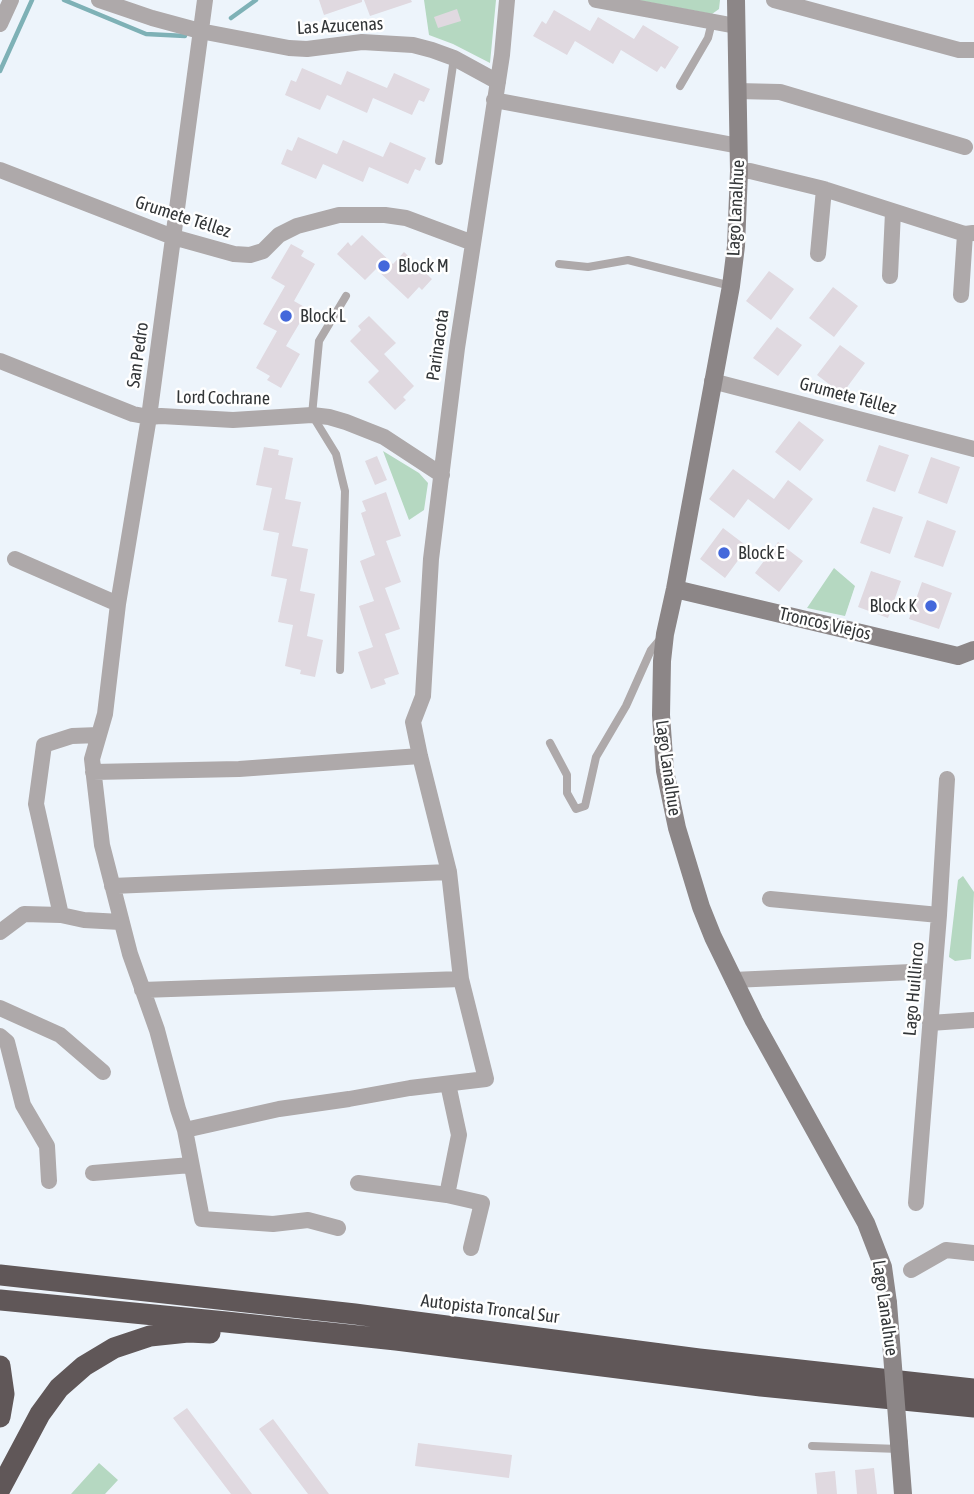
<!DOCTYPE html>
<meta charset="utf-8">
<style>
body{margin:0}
canvas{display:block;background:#edf4fb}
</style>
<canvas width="974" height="1494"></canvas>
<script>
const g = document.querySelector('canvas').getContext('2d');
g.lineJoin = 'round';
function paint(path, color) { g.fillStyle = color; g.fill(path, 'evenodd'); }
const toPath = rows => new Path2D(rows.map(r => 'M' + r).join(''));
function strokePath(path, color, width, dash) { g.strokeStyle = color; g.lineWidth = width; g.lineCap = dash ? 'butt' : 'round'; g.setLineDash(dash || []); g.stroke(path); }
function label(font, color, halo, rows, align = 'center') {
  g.font = font + ' "Asap Condensed",sans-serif'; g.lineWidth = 5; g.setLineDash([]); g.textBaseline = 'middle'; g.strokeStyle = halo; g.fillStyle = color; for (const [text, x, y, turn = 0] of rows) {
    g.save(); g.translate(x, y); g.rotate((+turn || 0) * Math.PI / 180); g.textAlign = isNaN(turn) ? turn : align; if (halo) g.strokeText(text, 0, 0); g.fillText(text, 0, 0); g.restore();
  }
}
paint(toPath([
 [424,0,496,0,490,63,453,44,429,35],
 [637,0,720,0,719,9,712,14],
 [383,451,419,473,428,483,424,510,409,520],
 [834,568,855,586,845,616,807,608],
 [963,876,974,892,971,959,955,961,949,957,958,880],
 [99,1463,118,1480,105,1494,71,1494]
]), '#b5d8c1');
strokePath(toPath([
 [64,0,146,34,185,36],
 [231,18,256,0],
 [0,71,32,0]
]), '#7eb1b6', 4.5);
paint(toPath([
 [319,0,362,0,362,2,324,15],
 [364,0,411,0,412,2,370,16],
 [457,9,461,21,438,28,434,17],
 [554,10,590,31,598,17,634,39,643,25,679,47,665,69,661,66,657,72,621,50,613,64,575,41,567,55,533,36,542,21,546,24],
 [302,68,341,85,347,71,387,88,394,73,430,89,424,102,419,100,412,115,373,98,367,113,327,95,320,110,285,95,291,80,296,82],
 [298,137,337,154,343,140,383,157,390,142,426,158,420,171,415,169,408,184,369,167,363,182,323,164,316,179,281,164,287,149,292,151],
 [362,235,393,264,404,252,432,279,422,290,419,287,408,299,376,269,365,280,337,254,348,242,351,246],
 [291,244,304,251,301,256,315,264,294,301,308,309,286,346,300,354,281,388,267,380,270,376,256,368,277,331,263,324,285,286,271,278],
 [769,271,794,289,771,320,746,301],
 [833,287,858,306,834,337,809,318],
 [369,316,396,343,384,354,414,386,403,397,406,400,395,410,368,382,379,371,350,341,361,330,358,326],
 [777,327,802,345,778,376,753,358],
 [840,345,865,363,842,394,817,375],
 [799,421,824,440,800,471,775,452],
 [879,445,909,455,895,492,866,481],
 [264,447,279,450,278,455,293,458,285,499,301,502,292,546,308,549,300,591,315,594,307,636,323,640,315,677,300,674,301,670,285,666,293,625,278,622,287,579,271,576,279,533,263,530,272,488,256,485],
 [377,456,387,480,375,485,365,461],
 [931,457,960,467,947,504,918,493],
 [733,469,774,499,788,480,813,499,789,530,748,499,734,518,709,499],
 [386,492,401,536,386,541,401,582,385,588,400,629,385,634,399,674,384,679,386,684,371,689,358,652,373,647,359,606,374,601,360,561,375,555,361,513,366,511,362,501],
 [873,507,903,517,890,554,860,543],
 [927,520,956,531,943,567,914,557],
 [723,528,748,547,725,578,700,559],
 [778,542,803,561,779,592,755,573],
 [871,571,901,581,888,618,858,607],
 [922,582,952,593,939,629,909,619],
 [187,1408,252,1494,231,1494,173,1418],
 [273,1419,329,1494,308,1494,259,1429],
 [418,1443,512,1455,509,1478,415,1466],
 [874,1468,877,1494,857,1494,855,1470],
 [835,1471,837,1494,817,1494,815,1473]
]), '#e0d9e0');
strokePath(toPath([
 [680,86,708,38,712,22],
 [439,161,454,58],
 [559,264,588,267,628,260,731,286],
 [340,670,345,491,336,454,312,415,319,341,346,296],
 [550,743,567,775,567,793,576,809,585,806,596,757,626,706,651,650,662,637],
 [812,1446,899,1449]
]), '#aea9aa', 8);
strokePath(toPath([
 [99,0,152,18,200,31,289,48,307,49,362,42,413,45,432,50,454,58,498,82],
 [205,0,149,417,118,604,105,714,92,759,102,845,130,954,157,1030,178,1109,185,1130,202,1219,273,1224,308,1220,338,1228],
 [596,0,736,26],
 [774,0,959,50,974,50],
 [0,24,11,0],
 [737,91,780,92,965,147],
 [494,100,739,146],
 [0,170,173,237,234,254,250,255,263,251,279,235,297,226,339,215,385,215,406,218,473,243],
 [739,171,750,171,824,189,965,234,973,233],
 [818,254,824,189],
 [890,276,893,212],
 [961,295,965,234],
 [0,361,133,414,149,417,161,416,233,420,312,415,329,417,346,422,384,437,442,475],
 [712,381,974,449],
 [15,559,118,604],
 [93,772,239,769,420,756],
 [112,886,449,872],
 [770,899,939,915],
 [61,915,36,804,44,745,72,736,99,735],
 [0,932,24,914,61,915,84,920,121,922],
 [733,980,934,971],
 [142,990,461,979],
 [0,1008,60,1035,103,1072],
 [930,1023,974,1020],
 [0,1036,7,1042,23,1105,47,1146,49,1181],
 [185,1130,279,1109,349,1099,410,1088,486,1079,461,979,449,872,420,756,413,722,423,696,431,559,457,348,502,55,507,0],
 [93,1173,191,1165],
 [358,1183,447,1195,482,1203,471,1248],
 [447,1195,459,1135,448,1084],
 [916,1203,939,915,947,779],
 [911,1270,946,1250,974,1253]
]), '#aea9aa', 16);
strokePath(toPath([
 [736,0,739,171,736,246,731,286,675,589,665,634,662,661,661,715,665,771,677,828,701,907,713,937,754,1021,866,1223,883,1267,888,1303],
 [675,589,958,656,974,650],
 [899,1443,903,1494]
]), '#8c8687', 18);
strokePath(toPath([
 [0,1275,355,1314,699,1359,974,1389],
 [0,1300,226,1322,396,1340,761,1386,974,1407],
 [0,1366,4,1394,0,1417],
 [0,1489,40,1414,59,1388,84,1366,114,1348,150,1336,188,1332,210,1333]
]), '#605758', 21);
strokePath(toPath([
 [888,1303,899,1443]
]), '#8c8687', 18);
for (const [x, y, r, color] of [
 [384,266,7,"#4468db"],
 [286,316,7,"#4468db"],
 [724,553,7,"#4468db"],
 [931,606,7,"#4468db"]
]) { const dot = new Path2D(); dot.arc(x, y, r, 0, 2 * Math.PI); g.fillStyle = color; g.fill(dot); strokePath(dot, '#fff', 2.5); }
label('18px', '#323537', '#fff', [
 ["Las Azucenas",340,26,-3],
 ["Lago Lanalhue",736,208,-87],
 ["Grumete Téllez",183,217,18],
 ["Parinacota",438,345,-82],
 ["San Pedro",138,355,-82],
 ["Grumete Téllez",848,396,15],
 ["Lord Cochrane",223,398,1],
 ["Troncos Viejos",825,624,13],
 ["Lago Lanalhue",668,768,82],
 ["Lago Huillinco",914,989,-85],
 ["Lago Lanalhue",885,1308,82],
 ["Autopista Troncal Sur",490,1309,7]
]);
label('18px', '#323537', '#fff', [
 ["Block M",398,266],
 ["Block L",300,316],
 ["Block E",738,553],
 ["Block K",917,606,"right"]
], 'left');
</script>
